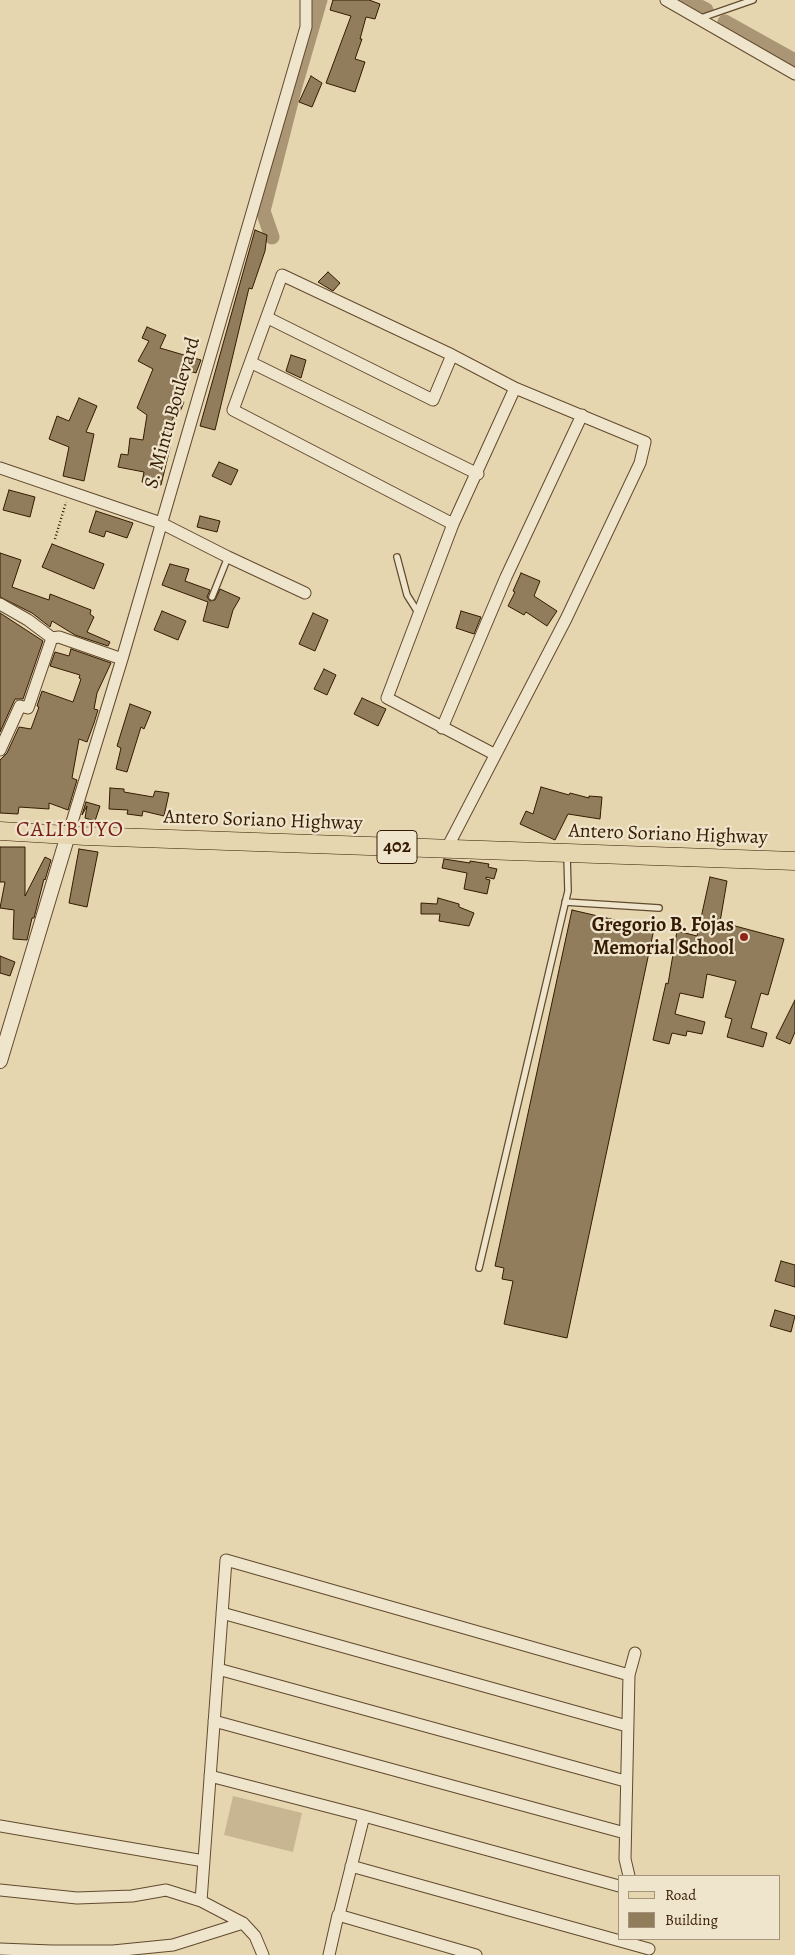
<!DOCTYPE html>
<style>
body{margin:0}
#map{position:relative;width:795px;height:1955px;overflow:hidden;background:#e6d6b0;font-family:Alegreya,serif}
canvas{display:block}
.legend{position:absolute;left:618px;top:1875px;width:162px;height:65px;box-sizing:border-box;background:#efe4cc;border:1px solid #a5947b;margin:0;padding:6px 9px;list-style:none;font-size:15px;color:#351b01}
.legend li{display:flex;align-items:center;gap:10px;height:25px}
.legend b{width:25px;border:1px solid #a5947b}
</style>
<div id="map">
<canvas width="795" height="1955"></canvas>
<ul class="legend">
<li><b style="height:6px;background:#e6d6b0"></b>Road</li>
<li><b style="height:14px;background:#917c5c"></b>Building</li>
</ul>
</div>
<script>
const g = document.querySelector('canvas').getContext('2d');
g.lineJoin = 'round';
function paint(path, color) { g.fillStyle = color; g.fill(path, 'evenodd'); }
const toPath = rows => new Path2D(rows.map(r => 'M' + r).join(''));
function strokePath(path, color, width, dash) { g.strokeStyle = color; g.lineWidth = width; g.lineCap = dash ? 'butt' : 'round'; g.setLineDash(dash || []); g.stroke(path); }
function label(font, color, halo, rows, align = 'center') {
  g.font = font + ' Alegreya,serif'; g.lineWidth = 4.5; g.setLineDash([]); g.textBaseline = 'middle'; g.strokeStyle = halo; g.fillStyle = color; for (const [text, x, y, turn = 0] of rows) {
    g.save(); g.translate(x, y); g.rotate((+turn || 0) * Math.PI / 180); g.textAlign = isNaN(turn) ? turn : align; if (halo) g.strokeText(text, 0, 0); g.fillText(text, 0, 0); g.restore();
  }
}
paint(toPath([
 [233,1796,302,1813,293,1852,224,1835]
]), '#c8b692');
strokePath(toPath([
 [686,0,706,10],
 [725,22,795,61],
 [272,237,263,211,295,86,320,0]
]), '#aa9674', 15);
const building = toPath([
 [333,0,369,0,380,4,375,19,366,17,360,39,362,39,355,59,365,62,355,92,326,83,351,16,330,10,333,0],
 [311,76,322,83,312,107,299,102,311,76],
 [255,230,267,235,265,251,252,289,249,288,215,430,200,426,255,230],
 [328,272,340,283,333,291,318,282,328,272],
 [147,327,166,335,160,348,201,360,196,373,189,371,181,400,184,402,177,419,173,417,170,448,161,485,142,482,144,472,118,467,121,454,128,455,130,438,143,440,147,415,137,408,153,369,138,361,149,341,142,338,147,327],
 [291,355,306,360,301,378,286,371,291,355],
 [79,398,97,406,86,432,94,434,84,481,63,476,69,447,49,439,57,416,69,421,79,398],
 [219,462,238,470,231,485,212,476,219,462],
 [9,490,35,497,30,517,3,510,9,490],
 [96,511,133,523,127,538,106,531,104,537,89,532,96,511],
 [200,516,220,521,217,532,197,527,200,516],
 [52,544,104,564,94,589,42,567,52,544],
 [0,553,21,560,12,587,49,600,50,594,91,610,90,614,94,617,87,632,110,642,108,646,75,635,52,621,50,627,32,613,0,597,0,553],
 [170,564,189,569,185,581,210,590,207,597,210,601,215,600,220,589,240,598,233,610,228,628,203,621,208,602,162,585,170,564],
 [521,573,540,581,534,596,557,611,547,626,526,612,524,615,508,606,515,592,513,591,521,573],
 [162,611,186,621,178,640,154,630,162,611],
 [461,611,481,617,474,634,456,628,461,611],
 [0,613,43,641,23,699,15,699,0,732,0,613],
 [313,613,328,620,315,651,299,644,313,613],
 [71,649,111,663,97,693,94,709,98,710,94,723,87,742,79,739,72,778,77,780,68,810,49,803,49,809,19,807,18,814,0,813,0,760,7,753,19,727,31,729,39,707,37,706,42,691,73,702,81,679,79,678,80,675,50,666,55,652,69,656,71,649],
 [324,669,336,675,327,695,314,689,324,669],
 [362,698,386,709,378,726,354,714,362,698],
 [130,704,151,712,144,729,141,727,127,772,116,769,121,748,117,746,130,704],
 [541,787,569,795,570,793,589,798,589,796,602,797,600,819,568,814,555,840,520,824,526,811,533,814,541,787],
 [110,788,124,789,124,792,153,797,155,791,169,793,164,816,143,811,142,816,127,814,128,810,109,809,110,788],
 [86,802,100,806,95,821,85,818,87,806,82,815,86,802],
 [0,847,25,847,25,896,45,857,51,860,45,880,44,879,34,918,32,918,27,940,13,939,14,910,0,908,5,882,0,882,0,847],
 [79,849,98,852,87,907,69,903,79,849],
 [444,859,470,863,470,861,489,864,488,867,497,869,494,879,486,877,486,879,490,880,487,894,464,889,467,873,442,868,444,859],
 [710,877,727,881,720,922,784,939,768,995,761,993,751,1028,767,1033,763,1047,727,1037,732,1019,725,1017,736,981,707,974,703,998,680,993,675,1014,705,1022,702,1034,687,1031,686,1036,672,1033,669,1044,653,1040,666,983,668,984,677,931,697,936,710,877],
 [438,898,459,904,459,907,474,913,469,926,439,921,440,914,421,914,421,903,437,904,438,898],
 [572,910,654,929,567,1338,504,1324,513,1281,502,1279,504,1268,495,1266,572,910],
 [0,956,15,962,10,976,0,973,0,956],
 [795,1000,795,1032,790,1044,776,1038,795,1000],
 [781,1261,795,1265,795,1287,775,1281,781,1261],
 [775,1310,795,1316,791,1332,770,1326,775,1310]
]);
paint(building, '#917c5c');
strokePath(building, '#351b01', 1);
const service = toPath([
 [701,18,753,0],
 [397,557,407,595,419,614],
 [212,597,228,557],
 [565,902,659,908],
 [479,1268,568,891,567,855]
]);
const minor = toPath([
 [666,0,795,74],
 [268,318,433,400,452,355],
 [252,363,478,474],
 [0,468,161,523,228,557,305,593],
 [453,524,515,388],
 [0,604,28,620,52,638,28,708,20,706,0,750],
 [52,638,59,637,122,659],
 [442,728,506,577,582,415],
 [68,835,122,659,306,27,306,0],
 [447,848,566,619,640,463,645,442,515,388,452,355,282,275,233,410,453,524,387,698,494,754],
 [222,1613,627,1726],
 [218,1669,625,1781],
 [629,1675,635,1653],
 [214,1721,625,1833],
 [210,1776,364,1816,619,1886],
 [0,1826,204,1861],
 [351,1866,649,1949],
 [0,1890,77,1898,132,1896,166,1890,201,1901,243,1923,255,1936,263,1955],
 [201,1901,226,1560,629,1675,625,1859,629,1876],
 [339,1915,364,1816],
 [0,1949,52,1951,113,1951,173,1945,243,1923],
 [329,1955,338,1915,476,1955]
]);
const tertiary = toPath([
 [0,1061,68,835]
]);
const primary = toPath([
 [0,831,85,836,795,861]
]);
strokePath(service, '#614a2d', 8);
strokePath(minor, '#614a2d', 13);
strokePath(tertiary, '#614a2d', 16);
strokePath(primary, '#351b01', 19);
strokePath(toPath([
 [55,539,66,502]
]), '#351b01', 2.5, [1, 2.5]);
strokePath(service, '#efe4cc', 5.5);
strokePath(minor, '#efe4cc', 11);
strokePath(tertiary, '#efe4cc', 14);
strokePath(primary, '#e6d6b0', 18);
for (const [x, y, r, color] of [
 [744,937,5,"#8f2418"]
]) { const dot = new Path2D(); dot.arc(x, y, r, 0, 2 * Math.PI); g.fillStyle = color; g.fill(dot); strokePath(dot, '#efe4cc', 2); }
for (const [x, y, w] of [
 [397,847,40]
]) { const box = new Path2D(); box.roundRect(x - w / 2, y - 16.5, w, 33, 4); g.fillStyle = '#efe4cc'; g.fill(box); strokePath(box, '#351b01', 1); }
label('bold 19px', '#351b01', null, [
 ["402",397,847]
]);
label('20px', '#351b01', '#efe4cc', [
 ["S. Mintu Boulevard",173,413,-74],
 ["Antero Soriano Highway",263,821,2],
 ["Antero Soriano Highway",668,835,2]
]);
label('bold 20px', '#351b01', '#efe4cc', [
 ["Gregorio B. Fojas",734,926],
 ["Memorial School",734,949]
], 'right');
g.letterSpacing = '1px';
label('22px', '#7a1f14', '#efe4cc', [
 ["CALIBUYO",70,831]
]);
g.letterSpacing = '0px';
</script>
